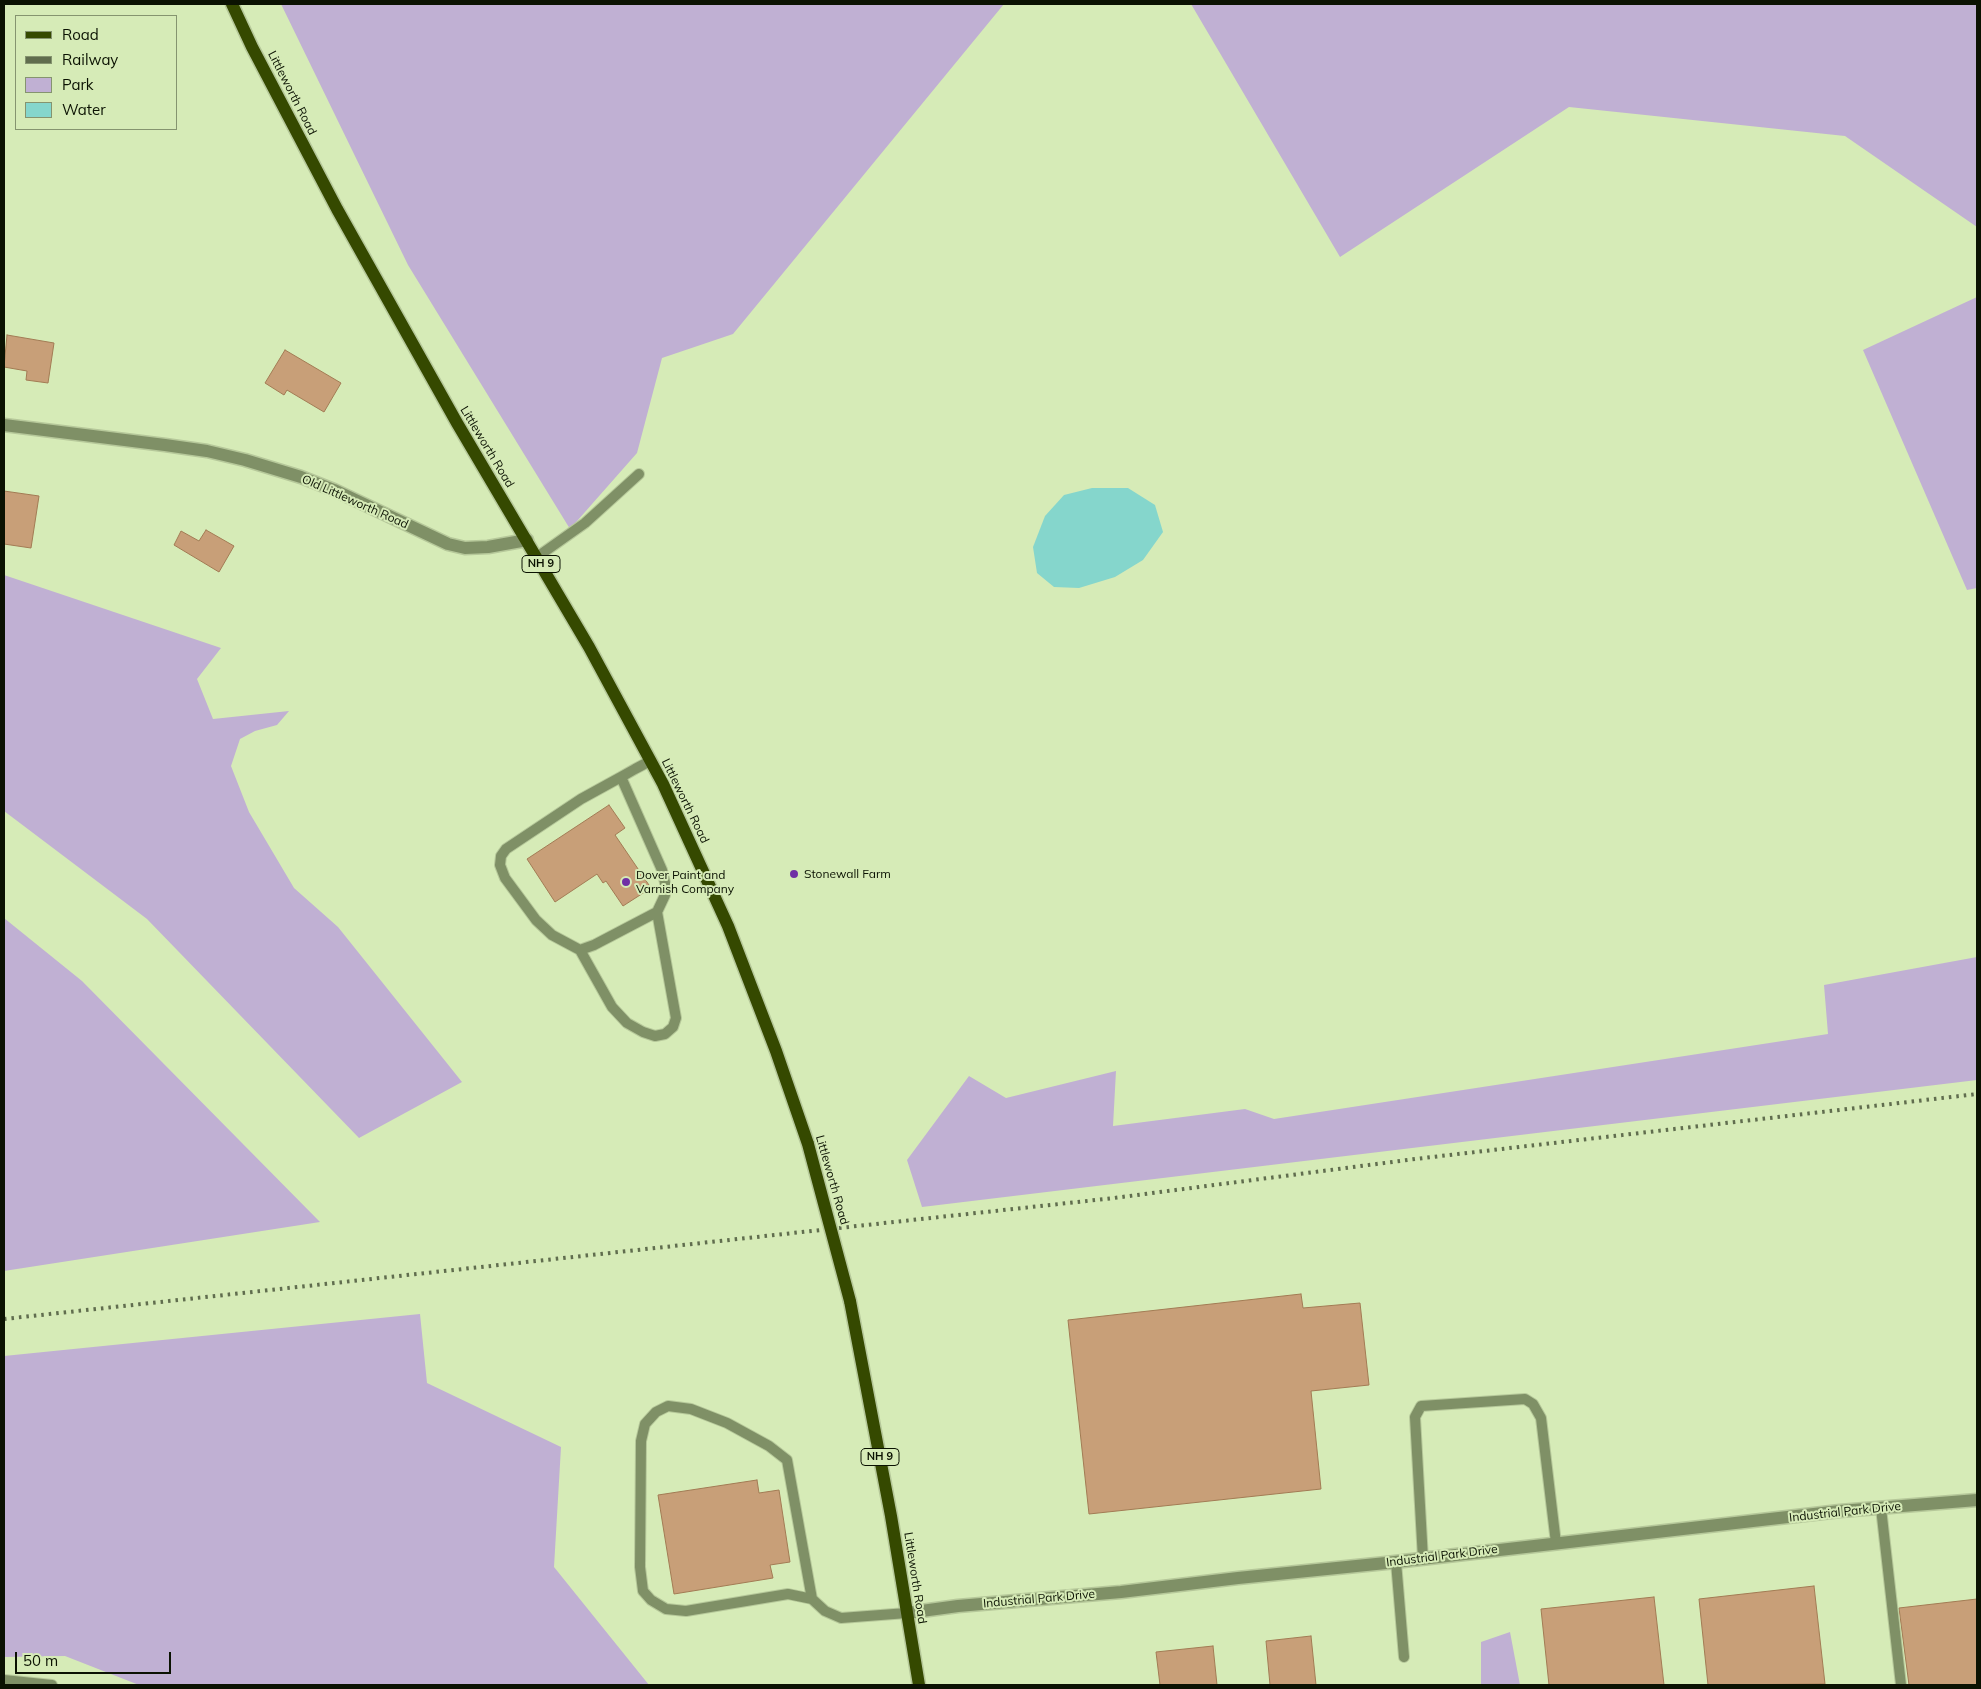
<!DOCTYPE html>
<style>
body{margin:0}
#map{position:relative;width:1981px;height:1689px;overflow:hidden;background:#d6ebb7;font-family:Mulish,sans-serif}
canvas{display:block}
.frame{position:absolute;inset:0;border:5px solid #0b1202;pointer-events:none}
.legend{position:absolute;left:15px;top:15px;width:162px;height:115px;box-sizing:border-box;background:#d6ebb7;border:1px solid #85946f;margin:0;padding:6px 9px;list-style:none;font-size:15px;color:#0b1202}
.legend li{display:flex;align-items:center;gap:10px;height:25px}
.legend b{width:25px;border:1px solid #85946f}
.scale{position:absolute;left:15px;top:1652px;width:156px;height:22px;box-sizing:border-box;border:2px solid #0b1202;border-top:0;padding-left:6px;font-size:15px;line-height:18px;white-space:nowrap;color:#0b1202;-webkit-text-stroke:4px #d6ebb7;paint-order:stroke}
</style>
<div id="map">
<canvas width="1981" height="1689"></canvas>
<div class="frame"></div>
<ul class="legend">
<li><b style="height:6px;background:#354900"></b>Road</li>
<li><b style="height:6px;background:#606d4e"></b>Railway</li>
<li><b style="height:14px;background:#c0b0d3"></b>Park</li>
<li><b style="height:14px;background:#85d6cc"></b>Water</li>
</ul>
<div class="scale">50 m</div>
</div>
<script>
const g = document.querySelector('canvas').getContext('2d');
g.lineJoin = 'round';
function paint(path, color) { g.fillStyle = color; g.fill(path, 'evenodd'); }
const toPath = rows => new Path2D(rows.map(r => 'M' + r).join(''));
function strokePath(path, color, width, dash) { g.strokeStyle = color; g.lineWidth = width; g.lineCap = dash ? 'butt' : 'round'; g.setLineDash(dash || []); g.stroke(path); }
function label(font, color, halo, rows, align = 'center') {
  g.font = font + ' Mulish,sans-serif'; g.lineWidth = 4; g.setLineDash([]); g.textBaseline = 'middle'; g.strokeStyle = halo; g.fillStyle = color; for (const [text, x, y, turn = 0] of rows) {
    g.save(); g.translate(x, y); g.rotate((+turn || 0) * Math.PI / 180); g.textAlign = isNaN(turn) ? turn : align; if (halo) g.strokeText(text, 0, 0); g.fillText(text, 0, 0); g.restore();
  }
}
paint(toPath([
 [281,4,1004,4,733,334,662,358,637,453,570,529,408,265],
 [1191,4,1977,4,1977,227,1845,136,1569,107,1340,257],
 [1977,297,1977,588,1967,590,1863,350],
 [4,575,221,648,197,679,213,719,289,711,277,725,255,731,240,739,231,766,249,812,294,888,338,927,462,1082,359,1138,147,919,4,811],
 [4,918,82,981,320,1222,4,1271],
 [1977,957,1977,1080,922,1207,907,1160,969,1076,1006,1098,1116,1071,1113,1126,1245,1109,1274,1119,1828,1034,1824,985],
 [420,1314,427,1383,561,1447,554,1567,649,1685,139,1685,65,1656,4,1657,4,1356],
 [1510,1632,1520,1685,1481,1685,1481,1642]
]), '#c0b0d3');
paint(toPath([
 [1092,488,1128,488,1155,505,1163,532,1143,560,1115,577,1079,588,1054,587,1037,573,1033,547,1045,516,1064,495]
]), '#85d6cc');
const building = toPath([
 [7,335,54,343,48,383,26,380,27,371,4,367,7,335],
 [285,350,341,383,324,412,287,390,284,395,265,383,285,350],
 [4,491,39,496,31,548,4,544,4,491],
 [206,530,234,546,219,572,174,545,181,531,199,541,206,530],
 [609,805,625,828,615,835,651,888,623,906,606,881,603,883,597,874,555,902,527,859,609,805],
 [1301,1294,1303,1308,1360,1303,1369,1385,1311,1391,1321,1489,1089,1514,1068,1320,1301,1294],
 [757,1480,759,1493,779,1490,790,1562,770,1565,773,1578,674,1594,658,1495,757,1480],
 [1814,1586,1825,1684,1708,1685,1699,1599,1814,1586],
 [1654,1597,1664,1685,1549,1685,1541,1609,1654,1597],
 [1977,1599,1977,1685,1909,1685,1899,1608,1977,1599],
 [1311,1636,1316,1685,1270,1685,1266,1641,1311,1636],
 [1213,1646,1217,1685,1160,1685,1156,1652,1213,1646]
]);
paint(building, '#c89f78');
strokePath(building, '#a27b54', 1);
const service = toPath([
 [537,557,585,523,639,474],
 [621,777,662,870,666,887,665,895,657,912,594,945,580,950,552,935,536,920,505,878,500,865,501,856,506,849,581,799,621,777,635,769,650,761],
 [580,950,612,1007,627,1023,643,1032,655,1036,665,1034,673,1027,676,1018,657,912],
 [1881,1508,1901,1685],
 [1423,1559,1415,1417,1421,1406,1525,1399,1533,1404,1541,1418,1556,1543],
 [1396,1562,1404,1657],
 [812,1599,788,1594,686,1611,666,1609,651,1600,643,1591,640,1567,641,1441,645,1424,656,1412,668,1406,691,1409,727,1423,769,1446,787,1460,812,1599,825,1611,841,1618,907,1613],
 [4,1680,52,1685]
]);
const minor = toPath([
 [4,425,165,445,207,451,245,460,301,477,334,490,448,544,465,548,488,547,527,540],
 [907,1613,958,1606,1121,1592,1238,1578,1386,1563,1840,1511,1977,1500]
]);
const primary = toPath([
 [232,4,252,47,337,209,457,423,589,647,663,784,728,926,776,1051,808,1144],
 [850,1301,891,1516,919,1685]
]);
strokePath(service, '#b6c89a', 12);
strokePath(minor, '#b6c89a', 15);
strokePath(primary, '#b6c89a', 15);
strokePath(service, '#7f9066', 10);
strokePath(minor, '#7f9066', 12);
strokePath(primary, '#354900', 12);
strokePath(toPath([
 [4,1319,1114,1198,1415,1159,1977,1094]
]), '#606d4e', 4, [2.5, 5]);
const primaryBridge = toPath([
 [808,1144,850,1301]
]);
strokePath(primaryBridge, '#b6c89a', 15, []);
strokePath(primaryBridge, '#354900', 12);
for (const [x, y, r, color] of [
 [794,874,5,"#7030a5"],
 [626,882,5,"#7030a5"]
]) { const dot = new Path2D(); dot.arc(x, y, r, 0, 2 * Math.PI); g.fillStyle = color; g.fill(dot); strokePath(dot, '#d6ebb7', 2); }
for (const [x, y, w] of [
 [541,564,38],
 [880,1457,38]
]) { const box = new Path2D(); box.roundRect(x - w / 2, y - 8.5, w, 17, 4); g.fillStyle = '#d6ebb7'; g.fill(box); strokePath(box, '#0b1202', 1); }
label('bold 11px', '#0b1202', null, [
 ["NH 9",541,564],
 ["NH 9",880,1457]
]);
label('12px', '#0b1202', '#d6ebb7', [
 ["Littleworth Road",292,93,63],
 ["Littleworth Road",487,447,59],
 ["Old Littleworth Road",355,502,24],
 ["Littleworth Road",685,801,64],
 ["Littleworth Road",832,1180,74],
 ["Industrial Park Drive",1845,1512,-6],
 ["Industrial Park Drive",1442,1556,-7],
 ["Littleworth Road",915,1578,81],
 ["Industrial Park Drive",1039,1599,-5]
]);
label('12px', '#0b1202', '#d6ebb7', [
 ["Stonewall Farm",804,874],
 ["Dover Paint and",636,875],
 ["Varnish Company",636,889]
], 'left');
</script>
